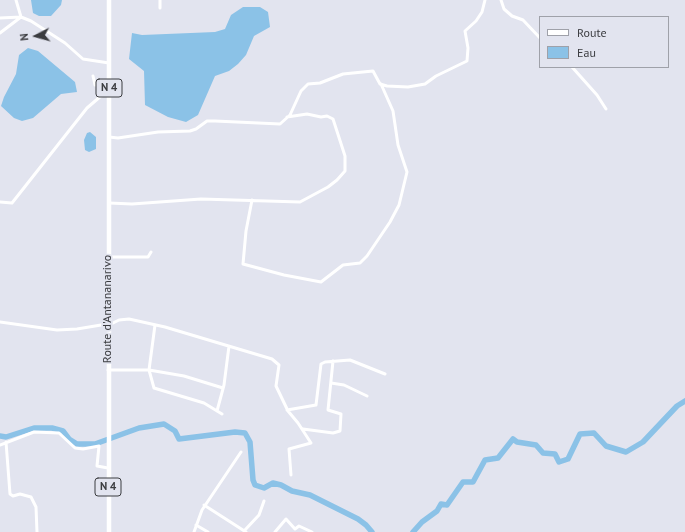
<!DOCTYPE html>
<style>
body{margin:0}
#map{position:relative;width:685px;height:532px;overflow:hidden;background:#e2e4ef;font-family:"PT Sans",sans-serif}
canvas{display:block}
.legend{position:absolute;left:539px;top:16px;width:130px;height:52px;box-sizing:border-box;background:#e2e4ef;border:1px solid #9fa1a9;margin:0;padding:5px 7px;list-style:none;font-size:12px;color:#3b3c40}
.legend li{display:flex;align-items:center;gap:8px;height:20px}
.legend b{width:20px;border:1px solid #9fa1a9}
.north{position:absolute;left:16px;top:16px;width:40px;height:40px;-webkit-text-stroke:3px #e2e4ef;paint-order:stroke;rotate:264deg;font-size:11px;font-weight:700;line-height:16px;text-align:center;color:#3b3c40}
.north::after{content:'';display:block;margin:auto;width:14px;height:18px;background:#3b3c40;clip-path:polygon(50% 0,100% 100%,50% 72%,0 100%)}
</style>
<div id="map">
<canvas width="685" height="532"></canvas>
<ul class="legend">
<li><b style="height:5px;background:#fff"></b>Route</li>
<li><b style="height:11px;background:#8bc2e7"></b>Eau</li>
</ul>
<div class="north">N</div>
</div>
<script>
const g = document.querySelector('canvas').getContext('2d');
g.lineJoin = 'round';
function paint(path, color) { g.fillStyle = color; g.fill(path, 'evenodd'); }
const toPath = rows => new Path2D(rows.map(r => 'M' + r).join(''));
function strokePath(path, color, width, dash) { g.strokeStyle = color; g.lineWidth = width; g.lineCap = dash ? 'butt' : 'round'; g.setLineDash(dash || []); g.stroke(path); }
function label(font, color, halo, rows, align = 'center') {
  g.font = font + ' "PT Sans",sans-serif'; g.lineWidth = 3.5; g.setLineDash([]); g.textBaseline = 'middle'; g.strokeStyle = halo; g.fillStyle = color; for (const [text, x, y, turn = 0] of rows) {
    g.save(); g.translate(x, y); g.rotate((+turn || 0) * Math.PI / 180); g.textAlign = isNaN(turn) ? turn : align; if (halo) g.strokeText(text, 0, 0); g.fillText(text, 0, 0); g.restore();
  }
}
paint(toPath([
 [31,0,62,0,61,5,51,16,39,16,33,13],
 [243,7,260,7,268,12,270,27,254,36,246,55,238,64,229,71,215,76,198,115,186,122,168,117,145,105,144,71,129,59,132,33,142,35,215,32,225,29,231,15],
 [28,48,38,51,75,82,77,92,61,94,33,118,22,121,14,118,1,106,4,97,16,74,19,55],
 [90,132,96,137,96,149,89,152,85,150,84,140,87,133]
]), '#8bc2e7');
strokePath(toPath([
 [0,436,6,437,34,428,52,428,63,431,69,439,77,444,95,444,139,428,164,424,175,431,179,439,235,432,245,433,250,442,253,480,255,485,264,488,273,483,281,485,292,491,310,495,358,519,366,525,372,532],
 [413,532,422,522,437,511,441,504,447,505,463,482,473,482,485,460,498,458,513,439,517,442,536,445,543,453,555,454,559,462,568,459,580,434,594,433,606,446,626,452,643,442,677,406,685,401]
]), '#8bc2e7', 5.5);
strokePath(toPath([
 [160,0,160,8],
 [501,0,504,9,512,16,523,20,540,38],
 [0,18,21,17,31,21,65,43,83,59,109,63],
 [0,33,21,17,16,0],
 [572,67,597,95,606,109],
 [93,76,95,85,109,83],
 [109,137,118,138,158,132,190,131,196,129,207,121,215,121,280,124,290,115,301,91,308,84,320,83,343,74,373,71,380,84,387,86,408,87,425,84,436,76,467,61,468,48,465,31,476,21,482,12,485,0],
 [252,200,246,231,243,264,284,275,321,282,343,265,360,263,367,256,390,222,399,205,407,172,398,145,393,111,381,84],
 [0,202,12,203,87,108,101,96,109,94],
 [109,203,132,204,201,199,300,202,328,187,337,180,345,171,345,156,333,119,327,116,321,117,307,114,287,117],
 [108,257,148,257,151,252],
 [0,322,57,330,77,329,113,323,119,320,129,319,165,327,272,359,279,365,276,386,288,411,298,423,311,443,289,449,291,475],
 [155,325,149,370,154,388,204,403,222,414],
 [108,370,149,370,184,376,223,388],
 [331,383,344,385,367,396],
 [287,410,316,405,321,364,325,362,350,360,385,374],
 [217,411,224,385,229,346],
 [303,429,333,433,340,431,341,414,328,410,333,361],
 [6,442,10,494,13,496,20,494,31,497,36,507,37,532],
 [0,445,34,432,59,433,75,448,83,449,99,446,97,466,108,468],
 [204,505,246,532],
 [196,525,208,532],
 [244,531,259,515,264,501],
 [194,532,202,510,241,452],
 [275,532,286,519,295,529,299,526,312,532]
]), '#fff', 3);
strokePath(toPath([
 [109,532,109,0]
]), '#fff', 4.5);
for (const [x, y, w] of [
 [109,88,26],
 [108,487,26]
]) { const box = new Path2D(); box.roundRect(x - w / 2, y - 9, w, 18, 3); g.fillStyle = '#e2e4ef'; g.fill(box); strokePath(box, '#3b3c40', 1); }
label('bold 11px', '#3b3c40', null, [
 ["N 4",109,88],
 ["N 4",108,487]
]);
label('12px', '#3b3c40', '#e2e4ef', [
 ["Route d'Antananarivo",108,309,-90]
]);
</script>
